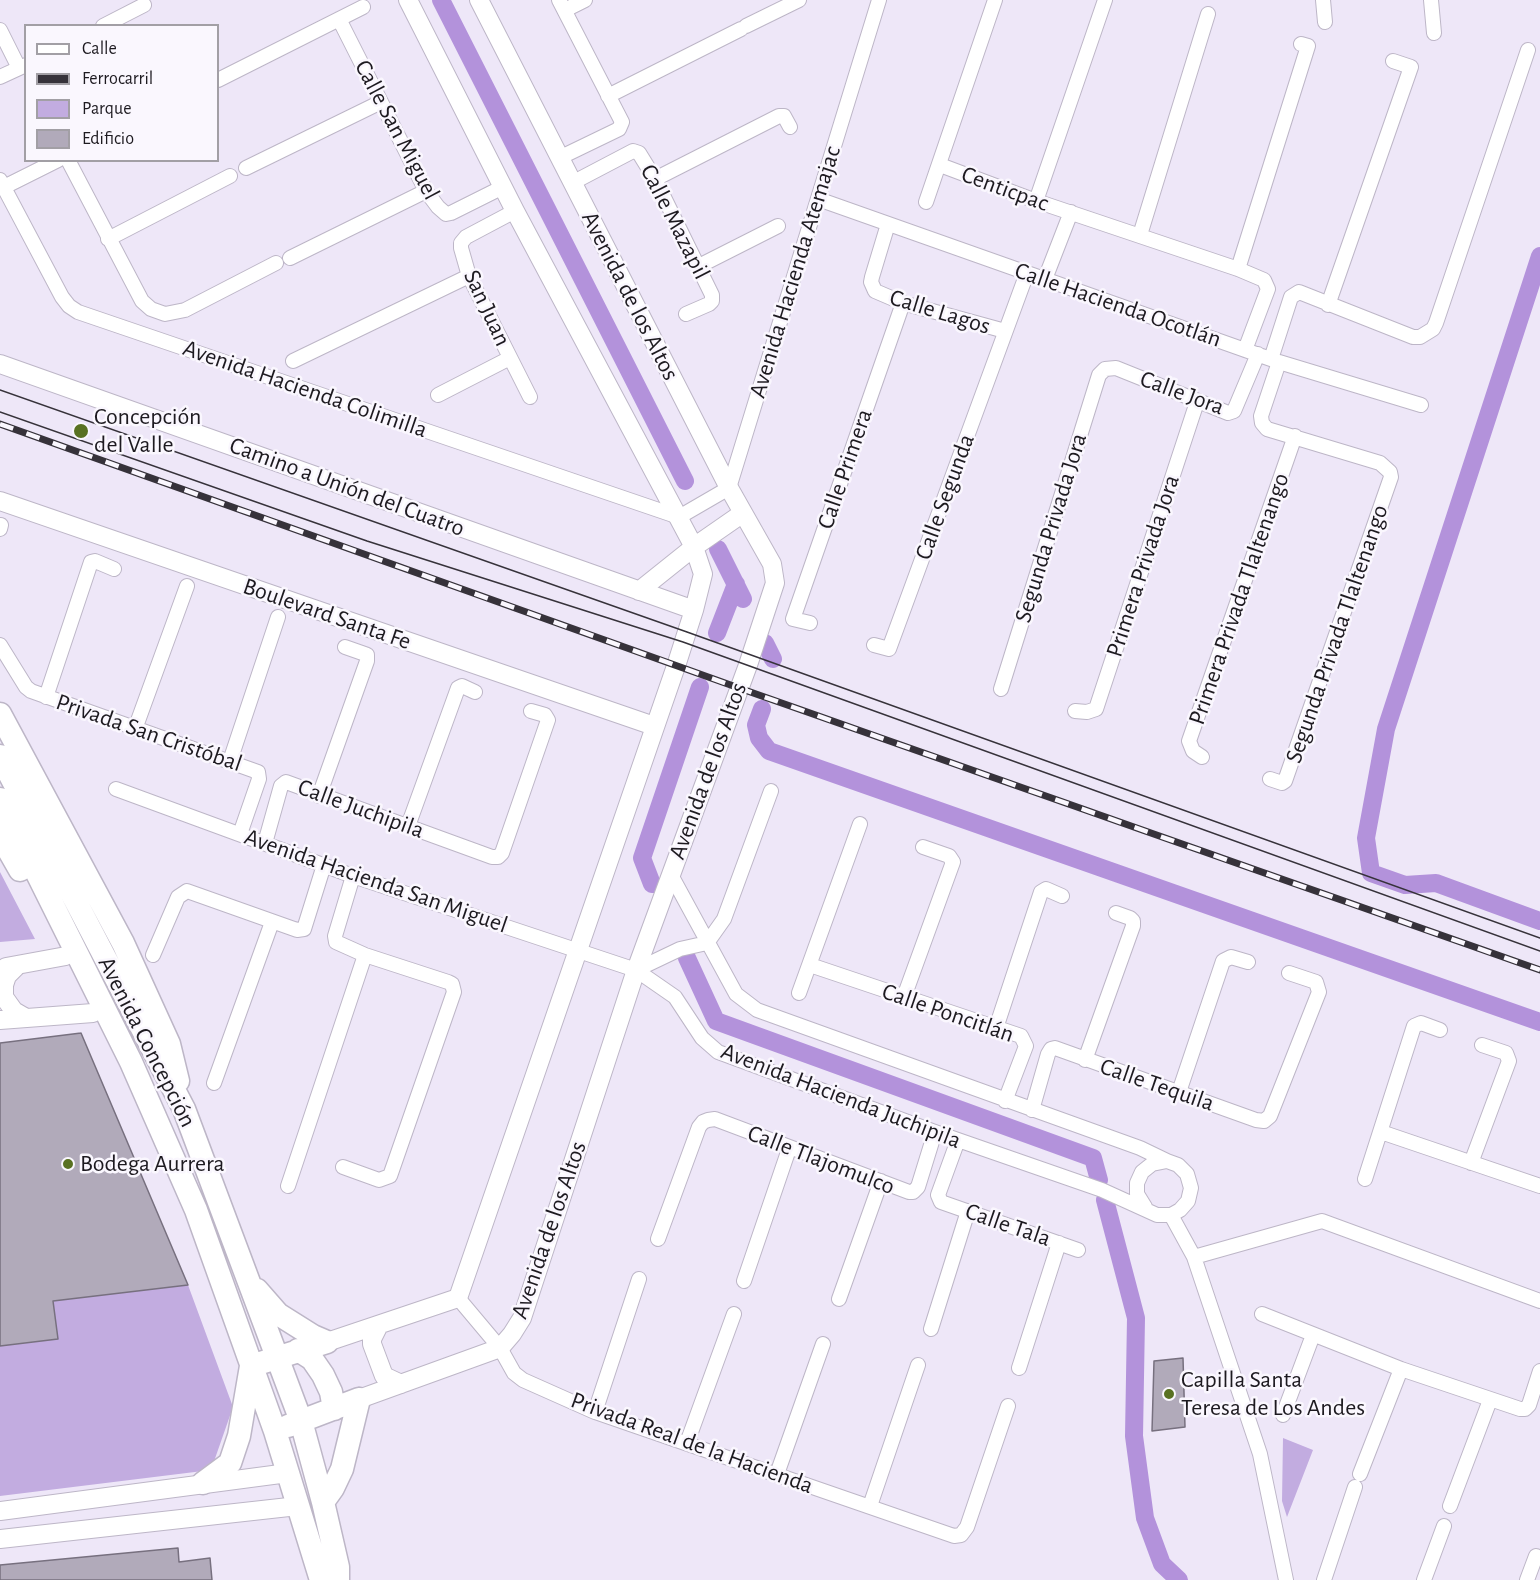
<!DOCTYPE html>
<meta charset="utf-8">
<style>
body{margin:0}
#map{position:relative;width:1540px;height:1580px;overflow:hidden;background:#eee7f8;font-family:"Alegreya Sans",sans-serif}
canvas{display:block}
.legend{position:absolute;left:24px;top:24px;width:195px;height:138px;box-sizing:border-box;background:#faf7fe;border:2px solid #a29fa5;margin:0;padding:8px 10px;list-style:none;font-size:18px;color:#1d1a20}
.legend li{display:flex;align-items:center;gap:12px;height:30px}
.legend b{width:30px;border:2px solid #a29fa5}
</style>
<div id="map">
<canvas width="1540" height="1580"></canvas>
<ul class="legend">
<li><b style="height:8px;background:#fff"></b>Calle</li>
<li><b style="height:8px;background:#36323a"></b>Ferrocarril</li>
<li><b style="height:16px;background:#c2ace0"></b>Parque</li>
<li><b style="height:16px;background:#b1aaba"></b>Edificio</li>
</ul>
</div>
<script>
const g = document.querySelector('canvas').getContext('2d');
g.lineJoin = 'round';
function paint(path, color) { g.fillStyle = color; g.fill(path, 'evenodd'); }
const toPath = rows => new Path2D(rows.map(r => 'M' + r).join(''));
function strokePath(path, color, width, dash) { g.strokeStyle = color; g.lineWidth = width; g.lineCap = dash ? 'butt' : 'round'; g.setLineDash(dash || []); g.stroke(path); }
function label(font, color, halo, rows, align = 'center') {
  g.font = font + ' "Alegreya Sans",sans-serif'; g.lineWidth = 5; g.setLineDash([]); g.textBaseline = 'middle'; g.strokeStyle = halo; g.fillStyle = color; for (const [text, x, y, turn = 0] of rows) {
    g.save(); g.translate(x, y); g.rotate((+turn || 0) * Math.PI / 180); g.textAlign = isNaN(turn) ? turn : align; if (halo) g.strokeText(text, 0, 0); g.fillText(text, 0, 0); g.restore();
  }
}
paint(toPath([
 [0,872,35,939,0,942],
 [188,1285,233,1407,211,1470,0,1496,0,1346,58,1339,53,1301],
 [1283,1438,1313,1450,1287,1517,1282,1501]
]), '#c2ace0');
strokePath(toPath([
 [441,0,685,481],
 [1540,256,1386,729,1366,838,1371,873,1405,885,1436,883,1540,921],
 [718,549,743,599],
 [717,633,736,584],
 [765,643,773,659],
 [762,709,756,725,759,738,769,751,1540,1022],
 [652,884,642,858,700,687],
 [687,958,716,1021,1093,1158,1099,1180],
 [1105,1200,1136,1318,1134,1436,1145,1518,1162,1564,1179,1580]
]), '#b392db', 18);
const building = toPath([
 [81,1033,188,1285,53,1301,58,1339,0,1346,0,1043,81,1033],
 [1183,1358,1185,1427,1152,1431,1154,1361,1183,1358],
 [178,1548,179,1562,210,1558,212,1580,0,1580,0,1565,178,1548]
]);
paint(building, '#b1aaba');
strokePath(building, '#77707f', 1.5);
const minor = toPath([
 [559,0,622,122,619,129,559,158],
 [1323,0,1325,22],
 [1431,0,1434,33],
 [565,10,585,0],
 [339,19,426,191,438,207,446,214,451,213,503,187],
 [103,26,144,5],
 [746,26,799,0],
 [0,30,19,68],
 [0,77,26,65],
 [218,80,363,7],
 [608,96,741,29],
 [68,160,142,301,151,309,165,314,185,310,276,263],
 [940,165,1036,201,1238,269,1264,280,1268,289,1245,350],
 [246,168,381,102],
 [655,179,779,116,784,116,790,127],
 [0,180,62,297,69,306,78,312,679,517,729,488,879,0],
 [572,183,633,151,639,153,655,179,712,295,712,301,709,304,686,314],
 [4,187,58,160],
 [818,199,1279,362,1421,405],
 [1036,201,1105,0],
 [926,202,995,0],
 [515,211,466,237,461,243,461,248,469,276,530,397],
 [888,224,872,277,871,282,875,291,903,303,1005,331],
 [1140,235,1208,14],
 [108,239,230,176],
 [290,258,426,191],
 [699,266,778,226],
 [1238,269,1308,46,1301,44],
 [1045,279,1071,212],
 [1328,305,1411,67,1393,61],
 [1271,359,1291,297,1299,292,1413,337,1420,337,1433,329,1436,323,1528,50],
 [293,361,469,276],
 [438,395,510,358],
 [0,529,1,525],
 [810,623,793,619,903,303],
 [0,645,26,687,31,691,258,772,259,779,240,834],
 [874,645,889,649,1027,273],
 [1001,689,1099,375,1105,369,1116,368,1228,413,1234,411,1258,354],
 [46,697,91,562,95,561,114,569],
 [1075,711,1087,712,1096,709,1197,402],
 [135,729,187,586],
 [1202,757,1193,751,1189,741,1295,436],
 [230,761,278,617],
 [1270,779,1282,783,1285,781,1391,477,1390,472,1380,463,1267,429,1262,423,1261,416,1279,362],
 [116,789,353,876,636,970,675,997,702,1038,718,1052,935,1132,1102,1190,1157,1215,1171,1215,1180,1210,1188,1201,1191,1188,1187,1174,1178,1165,1167,1161,1152,1164,1142,1172,1137,1183,1137,1194,1145,1207],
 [319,796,367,661,367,655,365,654,345,647],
 [408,826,458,688,462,686,475,692],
 [265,843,281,786,286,782,492,857,498,857,502,853,548,720,545,715,531,711],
 [670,873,736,994,757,1010,1140,1148,1167,1161],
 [707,943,724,919,771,791],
 [153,955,178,897,187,891,297,930,304,929,324,865],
 [810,965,1021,1036,1026,1046,1005,1101],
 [636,970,680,949,707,943],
 [799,993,860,824],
 [904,997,953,862,949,856,923,847],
 [996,1028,1041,892,1046,889,1062,896],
 [1085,1060,1133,926,1133,921,1130,918,1116,913],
 [214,1083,272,922],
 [1179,1092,1223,961,1231,957,1248,962],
 [1032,1110,1048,1054,1051,1049,1055,1048,1256,1120,1264,1121,1270,1116,1319,992,1316,982,1289,973],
 [1381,1132,1540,1186],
 [958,1140,938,1195,941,1202,1078,1250],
 [1471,1163,1509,1061,1506,1053,1482,1045],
 [343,1167,379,1180,390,1176,454,992,452,984,448,982,365,955,336,942,335,936,353,876],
 [1365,1179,1414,1026,1421,1023,1440,1030],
 [288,1186,365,955],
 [1171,1215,1194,1257,1260,1454,1286,1580],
 [658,1239,699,1127,703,1122,708,1120,715,1119,909,1192,913,1192,918,1187,935,1132],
 [1194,1257,1322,1221,1540,1301],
 [744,1281,789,1149],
 [458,1298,500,1348,514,1373,523,1380,595,1412,954,1536,961,1535,967,1527,1008,1406],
 [839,1299,881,1181],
 [1262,1314,1401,1369,1520,1409,1525,1409,1529,1405,1540,1371],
 [931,1329,968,1211],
 [1019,1368,1059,1243],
 [595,1412,639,1279],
 [1283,1415,1313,1335],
 [687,1443,734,1314],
 [777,1474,823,1344],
 [1360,1474,1401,1369],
 [870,1506,918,1365],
 [1450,1506,1490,1400],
 [1324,1580,1355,1487],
 [1424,1580,1444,1526],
 [1527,1580,1536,1556]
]);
const tertiary = toPath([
 [0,364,694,610],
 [0,501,654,726],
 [639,591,694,547,743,513],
 [18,965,7,976,4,985,4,997,14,1011,26,1018],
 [6,967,66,956],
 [0,1020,93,1013],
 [379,1325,372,1339,372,1344,384,1376,401,1384],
 [327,1342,458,1298,676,666,694,610,703,574,694,547,515,211,408,0],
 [359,1399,500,1348,512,1334,522,1318,636,970,748,665,775,583,772,564,729,488,479,0],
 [0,1511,288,1473],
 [0,1539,298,1506]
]);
const primary = toPath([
 [0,714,123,943,169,1044,178,1081],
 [0,756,184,1109,301,1421,323,1502,338,1567,338,1580],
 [0,799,131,1062,196,1210,275,1431,321,1580],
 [0,835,20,870],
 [257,1290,278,1314,313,1336,327,1342],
 [298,1350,312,1359,323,1375,331,1392,334,1409],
 [288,1426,359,1399],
 [203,1483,230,1463,239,1436,251,1366,327,1342],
 [323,1502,333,1488,342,1469,359,1399]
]);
strokePath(minor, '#bdb6c7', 16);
strokePath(tertiary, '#bdb6c7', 20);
strokePath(primary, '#bdb6c7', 25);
strokePath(minor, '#fff', 14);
strokePath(tertiary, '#fff', 18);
strokePath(primary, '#fff', 22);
strokePath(toPath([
 [0,390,687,632,1540,938],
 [0,412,367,541,683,642,1540,951]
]), '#36323a', 1.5);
const rail = toPath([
 [0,424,739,688,1540,970]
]);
strokePath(rail, '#36323a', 7);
strokePath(rail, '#faf7fe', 4.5, [14]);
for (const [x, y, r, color] of [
 [81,431,8,"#597122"],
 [68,1164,6,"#597122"],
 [1169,1394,6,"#597122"]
]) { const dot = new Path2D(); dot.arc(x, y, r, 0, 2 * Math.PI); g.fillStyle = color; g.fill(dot); strokePath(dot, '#faf7fe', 2); }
label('24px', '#1d1a20', '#faf7fe', [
 ["Calle San Miguel",397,130,62],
 ["Centicpac",1005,189,20],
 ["Calle Mazapil",675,222,63],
 ["Avenida Hacienda Atemajac",795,272,-73],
 ["Avenida de los Altos",630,296,63],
 ["Calle Hacienda Ocotlán",1118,305,19],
 ["San Juan",487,308,65],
 ["Calle Lagos",940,312,17],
 ["Avenida Hacienda Colimilla",305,389,19],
 ["Calle Jora",1182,393,20],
 ["Calle Primera",845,469,-71],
 ["Camino a Unión del Cuatro",347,487,20],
 ["Calle Segunda",945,497,-70],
 ["Segunda Privada Jora",1051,528,-73],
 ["Primera Privada Jora",1143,566,-72],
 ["Primera Privada Tlaltenango",1239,599,-71],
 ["Boulevard Santa Fe",327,614,19],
 ["Segunda Privada Tlaltenango",1337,634,-71],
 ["Privada San Cristóbal",149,733,19],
 ["Avenida de los Altos",708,771,-70],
 ["Calle Juchipila",361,809,20],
 ["Avenida Hacienda San Miguel",376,881,19],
 ["Calle Poncitlán",948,1013,19],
 ["Avenida Concepción",147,1042,63],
 ["Calle Tequila",1157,1085,19],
 ["Avenida Hacienda Juchipila",841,1096,21],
 ["Calle Tlajomulco",821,1160,21],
 ["Calle Tala",1008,1225,19],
 ["Avenida de los Altos",549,1230,-71],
 ["Privada Real de la Hacienda",692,1443,20]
]);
label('24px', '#1d1a20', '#faf7fe', [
 ["Concepción",94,417],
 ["del Valle",94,445],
 ["Bodega Aurrera",80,1164],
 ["Capilla Santa",1181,1380],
 ["Teresa de Los Andes",1181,1408]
], 'left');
</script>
